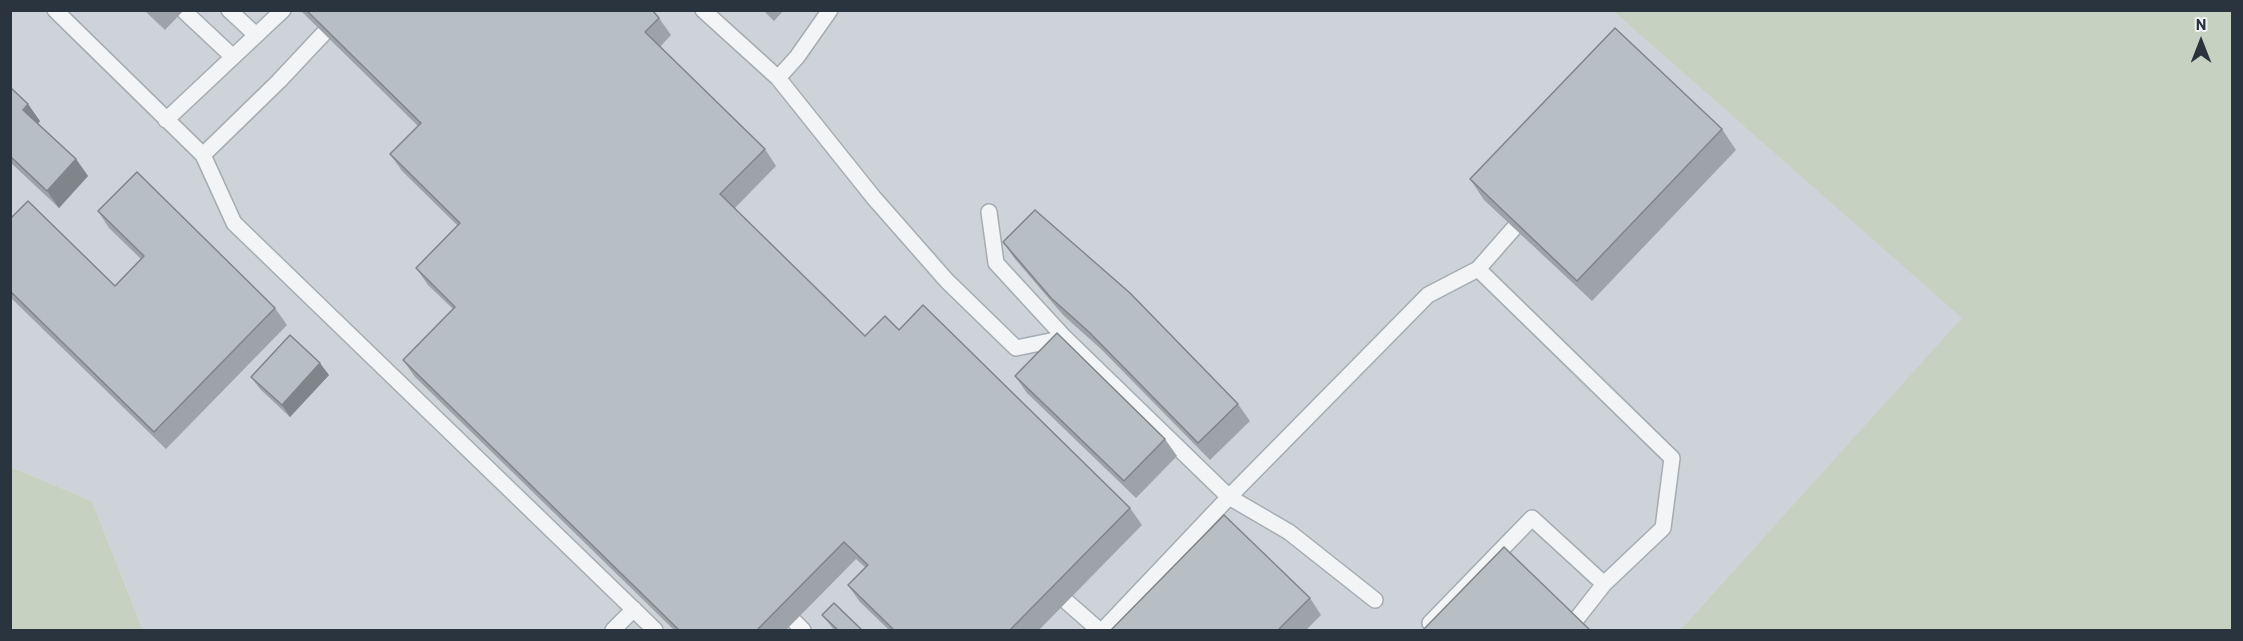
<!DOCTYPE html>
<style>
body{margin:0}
#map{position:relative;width:2243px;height:641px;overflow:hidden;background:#e0e4e8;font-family:Barlow,sans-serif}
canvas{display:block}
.frame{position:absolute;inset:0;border:12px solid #29343e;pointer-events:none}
.north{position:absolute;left:2171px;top:12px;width:60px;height:60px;-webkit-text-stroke:4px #eff3f6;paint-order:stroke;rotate:0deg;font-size:16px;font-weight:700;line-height:24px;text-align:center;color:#29343e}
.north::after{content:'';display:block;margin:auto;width:21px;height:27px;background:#29343e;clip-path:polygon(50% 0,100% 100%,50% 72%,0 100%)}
</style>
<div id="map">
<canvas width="2243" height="641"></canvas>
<div class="frame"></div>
<div class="north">N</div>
</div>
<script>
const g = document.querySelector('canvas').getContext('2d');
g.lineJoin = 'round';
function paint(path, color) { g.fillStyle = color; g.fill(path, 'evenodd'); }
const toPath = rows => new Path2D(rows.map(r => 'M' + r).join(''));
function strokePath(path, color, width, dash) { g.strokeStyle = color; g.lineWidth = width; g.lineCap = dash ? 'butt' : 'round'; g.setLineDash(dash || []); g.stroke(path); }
paint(toPath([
 [10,11,1613,11,1963,318,1680,630,143,630,92,501,11,467]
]), '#ced3da');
paint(toPath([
 [1613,11,2232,11,2232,630,1680,630,1962,318],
 [11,467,92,501,143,630,11,630]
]), '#c7d1c1');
const service = toPath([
 [55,10,203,155,234,223,655,630],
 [229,10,256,35],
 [703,10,778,78,797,57,830,10],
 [184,11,232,56],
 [778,78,874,198,947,281,1016,348,1065,338],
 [166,120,283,10],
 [203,155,279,81,324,33],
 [989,212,996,263,1065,338,1229,497,1289,532,1375,600],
 [1478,269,1514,228],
 [1067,602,1099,630],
 [795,622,803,630],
 [1430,623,1532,518,1604,584],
 [613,630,634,609],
 [1103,630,1229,497,1428,295,1478,269,1672,458,1663,528,1604,584,1575,621]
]);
strokePath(service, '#a5acb2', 18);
strokePath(service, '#f2f4f6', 15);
paint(toPath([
 [144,10,184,10,165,30],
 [300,10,652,10,659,18,671,35,660,47,765,149,776,166,734,209,865,336,899,330,1130,508,1142,525,1039,630,889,630,860,602,848,585,865,567,856,559,786,630,674,630,415,377,403,360,453,309,428,285,416,268,458,226,402,171,390,154,418,126],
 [763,10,784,10,774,21],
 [10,87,40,121,38,124,76,159,88,176,59,208,10,162],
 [1722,129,1736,150,1592,301,1484,200,1470,179],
 [98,211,275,308,287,325,166,449,10,297,10,219,115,286,141,259,109,228],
 [1003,242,1238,404,1250,421,1210,460,1101,349,1063,315,1015,259],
 [329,375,290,417,260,389,251,377],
 [1015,376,1165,439,1177,456,1136,498,1027,393],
 [1310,598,1321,615,1306,630,1111,630],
 [822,615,862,630,834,630]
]), '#9da3a9');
paint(toPath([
 [28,104,40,121,35,127,23,110],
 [76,159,88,176,59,208,47,191],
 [320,363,329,375,290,417,282,405]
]), '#808589');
const building = toPath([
 [306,10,652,10,659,18,645,32,765,149,720,194,865,336,885,316,899,330,923,305,1130,508,1010,630,894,630,848,585,868,565,844,542,757,630,679,630,403,360,455,307,416,268,460,223,390,154,421,123,306,10],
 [1615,28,1722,129,1577,281,1470,179,1615,28],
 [10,87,28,104,23,110,76,159,47,191,10,156,10,87],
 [137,172,275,308,154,432,10,291,10,219,28,201,115,286,144,256,98,211,137,172],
 [1035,210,1130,293,1238,404,1198,443,1089,332,1051,298,1003,242,1035,210],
 [1057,333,1165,439,1124,481,1015,376,1057,333],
 [290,335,320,363,282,405,251,377,290,335],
 [1224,515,1310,598,1278,630,1111,630,1224,515],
 [1504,547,1590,630,1423,630,1504,547],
 [834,603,862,630,838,630,822,615,834,603]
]);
paint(building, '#b7bec4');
strokePath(building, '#808589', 1.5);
</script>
